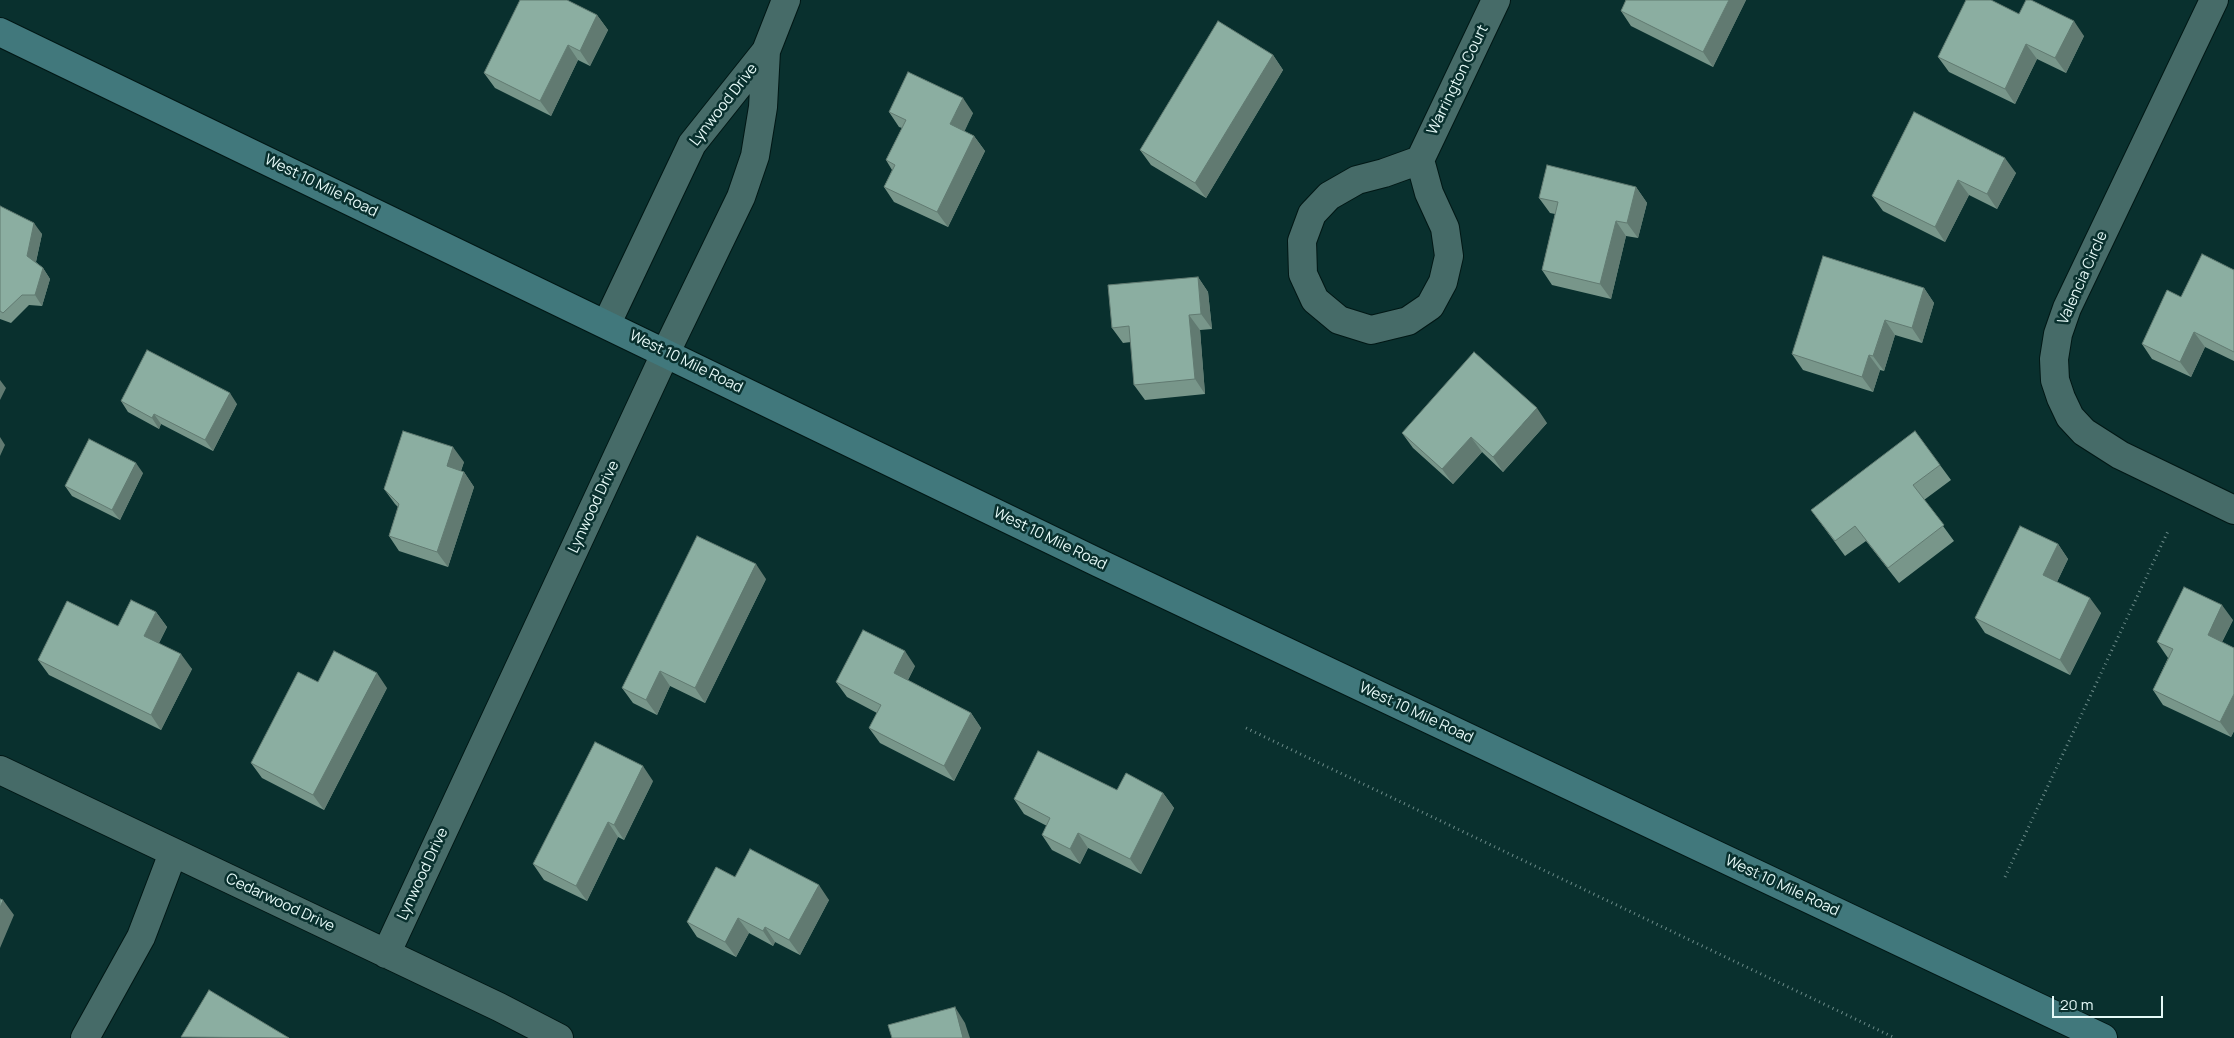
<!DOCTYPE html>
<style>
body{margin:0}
#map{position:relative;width:2234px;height:1038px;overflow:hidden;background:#09302e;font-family:Manrope,sans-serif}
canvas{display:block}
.scale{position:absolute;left:2052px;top:996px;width:111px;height:22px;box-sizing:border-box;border:2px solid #e5f9f7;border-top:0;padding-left:6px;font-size:15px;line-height:18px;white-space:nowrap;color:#e5f9f7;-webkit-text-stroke:4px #09302e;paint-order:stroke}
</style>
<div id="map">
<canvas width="2234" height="1038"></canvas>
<div class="scale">20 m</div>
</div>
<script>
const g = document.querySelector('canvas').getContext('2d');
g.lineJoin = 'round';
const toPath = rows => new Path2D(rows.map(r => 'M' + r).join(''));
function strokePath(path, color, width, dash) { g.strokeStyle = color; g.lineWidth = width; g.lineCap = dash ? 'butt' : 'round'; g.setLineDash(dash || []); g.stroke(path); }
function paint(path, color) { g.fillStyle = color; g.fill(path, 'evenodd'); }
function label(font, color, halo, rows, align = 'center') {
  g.font = font + ' Manrope,sans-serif'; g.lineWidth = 5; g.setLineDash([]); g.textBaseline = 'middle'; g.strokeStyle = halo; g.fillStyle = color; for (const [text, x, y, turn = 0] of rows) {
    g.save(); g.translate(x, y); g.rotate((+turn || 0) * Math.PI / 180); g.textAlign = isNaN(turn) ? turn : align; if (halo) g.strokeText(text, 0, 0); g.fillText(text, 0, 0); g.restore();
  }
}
const street = toPath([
 [2214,0,2067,308,2058,334,2054,359,2055,380,2061,398,2070,417,2084,432,2120,455,2234,510],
 [1420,160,1384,173,1357,180,1329,196,1312,214,1302,241,1303,274,1315,300,1339,320,1371,330,1408,321,1430,306,1443,282,1449,256,1445,228,1429,193,1420,160,1496,0],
 [607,323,692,144,766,51],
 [0,770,499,1007,559,1038],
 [386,954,666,352,741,197,755,156,763,107,766,51,786,0],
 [85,1038,141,937,173,853]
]);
const secondary = toPath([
 [0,32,1099,563,2103,1038]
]);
strokePath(street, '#001715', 30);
strokePath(secondary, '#001715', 30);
strokePath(toPath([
 [1246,728,1895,1038],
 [2005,877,2169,529]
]), '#6c8b89', 3, [1, 4]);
strokePath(street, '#466b68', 28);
strokePath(secondary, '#41787c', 28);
paint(toPath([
 [1626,0,1746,0,1713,67,1631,26,1621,11],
 [2019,14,2084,36,2066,73,2037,59,2015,104,1949,72,1938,57],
 [597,15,608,30,590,66,578,60,551,116,495,88,484,73],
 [1273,55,1283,70,1206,198,1151,165,1140,150],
 [889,112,973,113,964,131,974,136,985,151,948,227,894,202,884,187,892,170,886,160,902,128,899,127],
 [1914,112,2016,173,1997,209,1969,195,1945,242,1883,211,1872,196],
 [1636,187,1647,203,1638,238,1626,236,1611,299,1552,285,1542,270,1555,214,1550,213,1539,198],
 [0,206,42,234,36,262,43,268,50,279,42,306,29,305,11,323,0,319],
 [2234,270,2234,361,2205,347,2191,377,2152,359,2142,344,2181,297],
 [1198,277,1208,292,1212,329,1200,330,1205,394,1145,400,1134,385,1131,342,1123,343,1112,328],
 [1924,288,1934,303,1922,343,1895,335,1884,371,1880,370,1873,392,1803,370,1792,354],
 [121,401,237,404,213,451,161,424,159,429,128,412],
 [1547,423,1503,472,1482,452,1453,484,1413,448,1402,433],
 [464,462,461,471,464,472,474,487,448,567,399,551,389,536,398,507,395,504,384,489],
 [1940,465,1951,480,1924,500,1954,541,1899,583,1866,541,1845,556,1811,510],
 [143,473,120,520,72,496,65,486],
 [2058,544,2068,559,2057,582,2101,613,2070,675,1985,633,1975,618],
 [766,579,705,703,670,686,657,715,633,703,622,688],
 [156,612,167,627,159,643,192,669,161,730,49,675,38,660,118,626],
 [2233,620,2222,642,2234,648,2234,731,2231,737,2163,705,2153,690,2168,658,2157,642],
 [915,666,908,680,971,713,981,728,954,781,880,743,869,728,877,713,847,697,836,682],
 [387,688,324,810,262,778,251,763],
 [653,781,624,840,618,837,587,901,544,880,533,864],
 [1117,790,1163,793,1174,808,1141,874,1088,848,1080,864,1052,850,1042,835,1047,826,1024,814,1014,799],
 [735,877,829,900,800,955,775,942,773,946,749,933,736,957,697,937,687,922]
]), '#78968a');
paint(toPath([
 [1729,0,1746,0,1713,67,1703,52],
 [597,15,608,30,590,66,580,51],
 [2074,21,2084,36,2066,73,2055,58],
 [2026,44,2037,59,2015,104,2005,89],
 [568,45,578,60,551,116,540,101],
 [1273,55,1283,70,1206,198,1195,183],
 [963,98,973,113,961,139,950,124],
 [974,136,985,151,948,227,937,212],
 [2005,158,2016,173,1997,209,1987,194],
 [1958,180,1969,195,1945,242,1935,227],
 [1636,187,1647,203,1638,238,1627,223],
 [1616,221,1626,236,1611,299,1600,284],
 [34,223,42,234,35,266,27,256],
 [43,268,50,279,42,306,35,295],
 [1198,277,1208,292,1212,329,1201,314],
 [1924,288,1934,303,1922,343,1912,328],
 [1189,315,1200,330,1205,394,1195,379],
 [1885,320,1895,335,1884,371,1873,356],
 [2194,332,2205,347,2191,377,2180,362],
 [1869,355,1880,370,1873,392,1862,377],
 [0,380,6,388,0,400],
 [230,393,237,404,213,451,205,440],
 [1537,408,1547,423,1503,472,1493,457],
 [154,414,161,424,159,429,152,418],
 [0,437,5,445,0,456],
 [1471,437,1482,452,1453,484,1442,469],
 [453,447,464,462,457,481,447,466],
 [136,463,143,473,120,520,112,510],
 [464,472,474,487,448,567,437,552],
 [2058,544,2068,559,2053,590,2043,575],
 [756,564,766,579,705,703,695,688],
 [2090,598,2101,613,2070,675,2060,660],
 [2222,605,2233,620,2218,650,2208,635],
 [156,612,167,627,155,651,144,636],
 [905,651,915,666,904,688,894,673],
 [181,654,192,669,161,730,151,715],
 [660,671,670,686,657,715,646,700],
 [377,673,387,688,324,810,313,795],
 [2234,694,2234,731,2231,737,2220,722],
 [971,713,981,728,954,781,944,766],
 [643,766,653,781,624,840,614,825],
 [1163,793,1174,808,1141,874,1130,859],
 [608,822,618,837,587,901,576,886],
 [1078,833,1088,848,1080,864,1070,849],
 [819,885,829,900,800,955,789,940],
 [3,900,14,915,0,948,0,908],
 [738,918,749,933,736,957,725,942],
 [765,927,775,942,773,946,763,931],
 [955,1007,965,1023,970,1038,963,1038]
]), '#617a71');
const building = toPath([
 [520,0,567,0,597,15,580,51,568,45,540,101,484,73,520,0],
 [1626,0,1729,0,1703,52,1621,11,1626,0],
 [1966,0,1991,0,2019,14,2026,0,2031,0,2074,21,2055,58,2026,44,2005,89,1938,57,1966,0],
 [1218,21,1273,55,1195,183,1140,150,1218,21],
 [908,72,963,98,950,124,974,136,937,212,884,187,895,165,886,160,906,120,889,112,908,72],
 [1914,112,2005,158,1987,194,1958,180,1935,227,1872,196,1914,112],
 [1547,165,1636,187,1627,223,1616,221,1600,284,1542,270,1558,202,1539,198,1547,165],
 [0,206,34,223,27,256,43,268,35,295,22,295,3,313,0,311,0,206],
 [2202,254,2234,270,2234,352,2194,332,2180,362,2142,344,2167,290,2181,297,2202,254],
 [1823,256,1924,288,1912,328,1885,320,1873,356,1869,355,1862,377,1792,354,1823,256],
 [1198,277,1201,314,1189,315,1195,379,1134,385,1129,326,1112,328,1108,285,1198,277],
 [147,350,230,393,205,440,154,414,152,418,121,401,147,350],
 [1474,352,1537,408,1493,457,1471,437,1442,469,1402,433,1474,352],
 [403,431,453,447,447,466,464,472,437,552,389,536,399,504,384,489,403,431],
 [1915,431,1940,465,1913,485,1944,525,1888,568,1855,526,1835,541,1811,510,1915,431],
 [89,439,136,463,112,510,65,486,89,439],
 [2020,526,2058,544,2043,575,2090,598,2060,660,1975,618,2020,526],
 [697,536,756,564,695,688,660,671,646,700,622,688,697,536],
 [2184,587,2222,605,2208,635,2234,648,2234,694,2220,722,2153,690,2173,649,2157,642,2184,587],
 [131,600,156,612,144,636,181,654,151,715,38,660,67,601,118,626,131,600],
 [863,630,905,651,894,673,971,713,944,766,869,728,881,705,836,682,863,630],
 [334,651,377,673,313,795,251,763,298,672,318,682,334,651],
 [595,742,643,766,614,825,608,822,576,886,533,864,595,742],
 [1038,751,1117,790,1126,773,1163,793,1130,859,1078,833,1070,849,1042,835,1050,818,1014,799,1038,751],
 [750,849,819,885,789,940,765,927,763,931,738,918,725,942,687,922,716,867,735,877,750,849],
 [0,899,3,900,0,908,0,899],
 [209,990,289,1038,181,1037,209,990],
 [955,1007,963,1038,892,1038,888,1025,955,1007]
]);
paint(building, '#8baea1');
strokePath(building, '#617a71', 1);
label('15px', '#e5f9f7', '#09302e', [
 ["Warrington Court",1458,80,-64],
 ["Lynwood Drive",724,105,-52],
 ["West 10 Mile Road",321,186,26],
 ["Valencia Circle",2083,278,-66],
 ["West 10 Mile Road",686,362,26],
 ["Lynwood Drive",594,507,-65],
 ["West 10 Mile Road",1050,539,26],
 ["West 10 Mile Road",1416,713,25],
 ["Lynwood Drive",423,874,-65],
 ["West 10 Mile Road",1782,886,25],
 ["Cedarwood Drive",280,903,25]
]);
</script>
